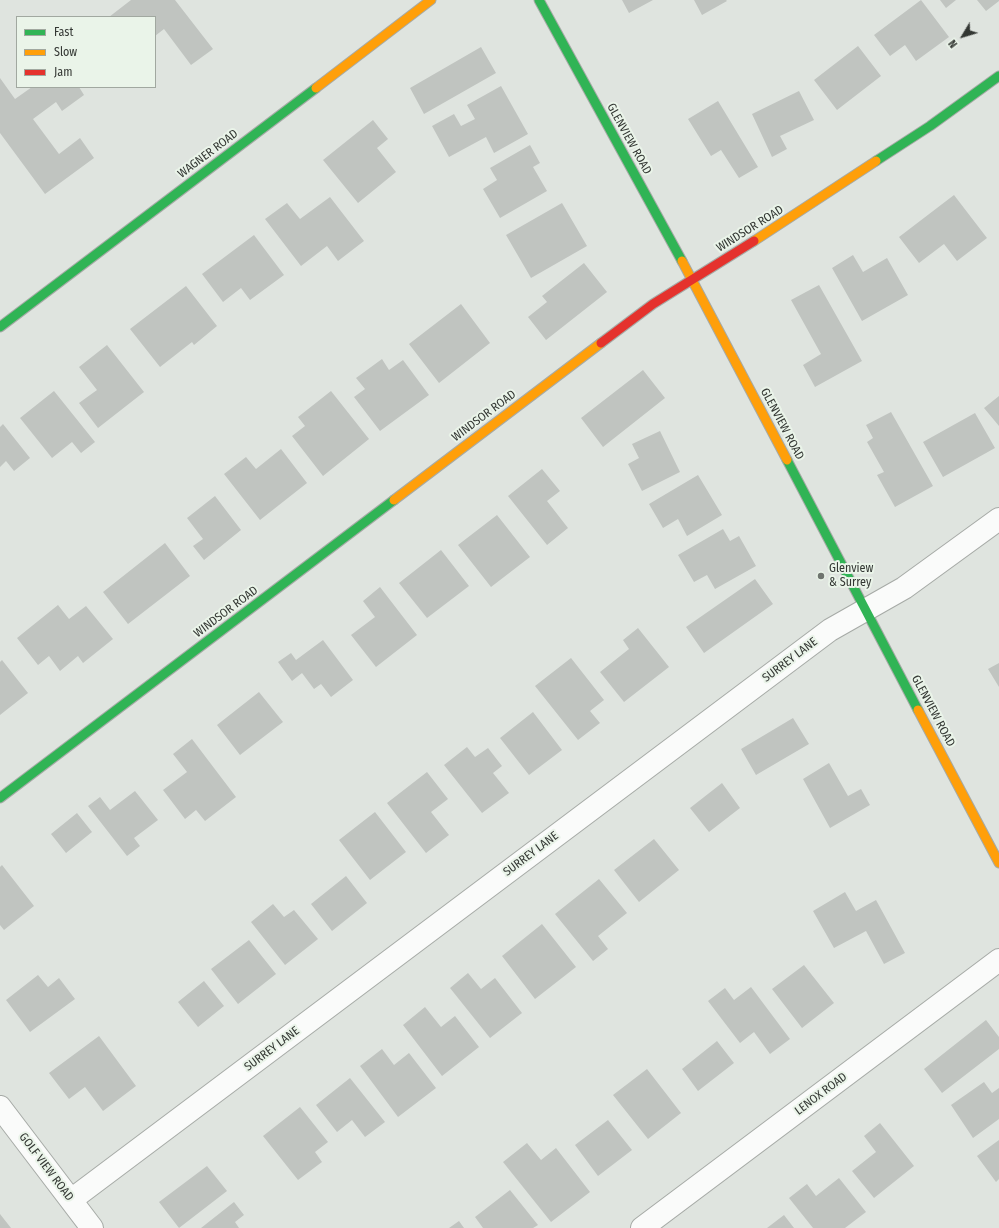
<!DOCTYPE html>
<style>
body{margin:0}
#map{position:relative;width:999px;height:1228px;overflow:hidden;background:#dfe4df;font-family:"Fira Sans Condensed",sans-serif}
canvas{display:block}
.legend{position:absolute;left:16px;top:16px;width:140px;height:72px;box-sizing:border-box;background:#eaf4e9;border:1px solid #a1a8a0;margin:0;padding:5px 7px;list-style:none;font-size:12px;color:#333733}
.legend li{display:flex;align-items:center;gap:8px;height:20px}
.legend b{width:20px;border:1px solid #a1a8a0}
.north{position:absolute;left:943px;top:16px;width:40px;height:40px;-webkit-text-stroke:3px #eaf4e9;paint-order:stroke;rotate:232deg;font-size:11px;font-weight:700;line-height:16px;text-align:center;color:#333733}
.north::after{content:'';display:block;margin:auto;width:14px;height:18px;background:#333733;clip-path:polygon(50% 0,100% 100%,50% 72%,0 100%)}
</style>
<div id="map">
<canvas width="999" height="1228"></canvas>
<ul class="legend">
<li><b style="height:5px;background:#30b455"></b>Fast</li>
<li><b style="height:5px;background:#ff9f0a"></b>Slow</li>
<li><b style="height:5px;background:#e5322d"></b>Jam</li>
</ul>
<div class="north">N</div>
</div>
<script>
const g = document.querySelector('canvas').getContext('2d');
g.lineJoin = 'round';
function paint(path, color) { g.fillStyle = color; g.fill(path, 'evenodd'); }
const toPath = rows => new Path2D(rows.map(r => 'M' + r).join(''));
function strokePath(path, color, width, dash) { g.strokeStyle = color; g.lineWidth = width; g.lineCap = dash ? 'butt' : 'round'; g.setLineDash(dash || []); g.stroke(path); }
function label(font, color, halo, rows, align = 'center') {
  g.font = font + ' "Fira Sans Condensed",sans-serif'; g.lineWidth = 4; g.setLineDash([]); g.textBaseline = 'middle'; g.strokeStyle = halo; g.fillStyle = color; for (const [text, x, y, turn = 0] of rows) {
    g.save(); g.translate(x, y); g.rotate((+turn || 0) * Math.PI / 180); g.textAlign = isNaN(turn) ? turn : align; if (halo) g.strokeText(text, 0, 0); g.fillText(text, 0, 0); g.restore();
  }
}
paint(toPath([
 [131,0,175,0,213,49,191,65,164,29,155,36,155,17,109,17],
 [622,0,653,0,629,13],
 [694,0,726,0,727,1,702,15],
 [921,0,949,37,916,61,905,45,890,56,874,35],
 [940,0,956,0,946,8],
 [977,0,999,0,999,1,986,11],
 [858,46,881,76,837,110,814,80],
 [481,47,496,73,424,114,410,88],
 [0,78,15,99,32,87,79,87,84,95,62,111,56,102,33,119,59,154,80,138,94,158,45,194,0,133],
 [501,86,528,134,494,153,486,137,449,157,432,126,454,114,461,126,475,119,467,105],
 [799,91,814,120,780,136,787,149,772,157,752,114],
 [718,101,758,167,739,178,721,150,711,156,688,119],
 [373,120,388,139,377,148,396,172,358,203,323,160],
 [530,145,540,163,533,167,547,191,500,218,483,189,497,180,490,168],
 [954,195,987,238,957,261,944,244,919,263,899,237],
 [330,197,364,241,338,261,327,246,301,266,265,219,287,203,300,219],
 [562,203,587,246,531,278,506,235],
 [254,235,284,275,250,300,241,288,223,302,202,274],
 [853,255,863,272,887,258,908,295,862,321,832,268],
 [584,263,607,292,546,340,528,317,547,302,542,296],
 [819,285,862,361,815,387,803,365,821,354,791,300],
 [186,286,217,326,194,345,192,342,160,367,130,329],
 [461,304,490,343,439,383,409,344],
 [107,345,144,392,98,428,79,403,97,390,79,367],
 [382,359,389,370,403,360,429,395,380,431,354,397,365,389,356,378],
 [643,370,665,398,603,447,581,418],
 [54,391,95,442,81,453,72,442,52,458,20,418],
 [331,391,369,439,323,476,292,436,305,426,298,417],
 [999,396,999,426,984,408],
 [891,412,933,486,895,507,877,475,884,472,867,442,873,438,866,425],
 [975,413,995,448,943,477,923,442],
 [3,424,30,458,14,471,6,461,0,467,0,427],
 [660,431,680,472,642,491,628,464,639,458,632,444],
 [281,449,307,483,260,520,224,474,246,457,256,469],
 [542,469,560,491,547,501,568,528,547,545,508,496],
 [698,475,722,515,687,536,678,519,663,528,649,504],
 [215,496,241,530,204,560,193,546,203,539,187,518],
 [497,515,530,557,491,587,458,545],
 [723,529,730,541,739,536,756,566,715,589,707,575,694,582,678,555],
 [165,543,190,576,128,624,103,592],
 [441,550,469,586,427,618,399,583],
 [755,579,773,604,704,653,686,627],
 [380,587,417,635,376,667,351,635,375,617,363,601],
 [58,605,69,619,86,606,113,639,83,663,78,656,60,671,49,656,38,665,17,638],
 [638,628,669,667,624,702,600,672,629,649,623,640],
 [323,640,353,680,331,697,321,684,314,689,302,673,292,681,278,662,291,653,296,660],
 [571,658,604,700,590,711,600,723,578,740,535,686],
 [2,660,28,693,0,715,0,662],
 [999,663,999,687,988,669],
 [259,692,283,722,240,755,217,725],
 [533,712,562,750,529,775,500,738],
 [793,718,809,744,756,775,741,749],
 [192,739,236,797,205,821,196,810,185,819,163,790,187,772,173,754],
 [467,747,475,757,488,748,502,766,493,773,509,793,482,813,444,765],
 [829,763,848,796,861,789,870,805,830,828,803,779],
 [427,772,448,799,431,812,449,835,426,853,387,803],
 [722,783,740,808,709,832,690,808],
 [135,791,158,820,134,838,140,846,127,856,88,806,100,797,110,810],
 [375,812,406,852,370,880,339,840],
 [77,813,92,832,66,853,51,834],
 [654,839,679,870,639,902,614,870],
 [2,865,34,906,4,930,0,925,0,867],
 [346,876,367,903,332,931,311,904],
 [599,879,627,913,598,936,608,949,593,961,555,914],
 [845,892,856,911,876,900,905,953,884,964,866,931,834,948,813,911],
 [273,904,284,917,294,910,318,939,285,965,251,922],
 [542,924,576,967,535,999,502,956],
 [249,940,276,974,238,1004,211,969],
 [804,965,834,1003,802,1028,772,989],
 [468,973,481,989,495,978,522,1013,490,1038,450,988],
 [38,975,48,987,59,978,75,999,30,1032,6,1000],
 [204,981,224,1006,198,1027,178,1002],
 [751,987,790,1039,770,1054,754,1032,740,1043,708,1001,725,988,734,1000],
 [425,1007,441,1027,455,1016,479,1047,442,1076,403,1025],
 [986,1020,999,1037,999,1049,942,1093,924,1069],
 [99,1036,136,1086,103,1111,85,1087,69,1099,49,1073],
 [717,1041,734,1063,698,1091,682,1069],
 [382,1049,394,1065,409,1053,436,1088,398,1117,360,1066],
 [647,1069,681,1113,648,1139,613,1095],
 [350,1078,385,1122,365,1137,352,1120,337,1132,316,1105],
 [984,1082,992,1093,999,1088,999,1119,973,1138,951,1105],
 [300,1107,328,1142,315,1152,322,1162,298,1180,263,1136],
 [608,1120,632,1150,598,1176,575,1145],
 [880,1123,914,1166,874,1198,852,1171,876,1152,864,1136],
 [999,1140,999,1179,996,1182,977,1156],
 [527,1143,541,1160,556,1148,590,1192,551,1222,503,1162],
 [207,1166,227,1191,179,1228,159,1202],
 [839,1178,866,1212,845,1228,813,1228,789,1198,807,1184,816,1196],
 [510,1190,538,1225,533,1228,483,1228,475,1217],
 [234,1202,244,1215,235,1222,239,1228,201,1228],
 [0,1214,11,1228,0,1228],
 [784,1215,794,1228,767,1228],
 [459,1221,464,1228,449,1228]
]), '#c0c4c0');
const street = toPath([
 [0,1107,92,1228],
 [71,1200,830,630,904,588,999,519],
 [642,1228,999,960]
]);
const fast = toPath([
 [539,0,682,261],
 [876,161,930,126,999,76],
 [0,327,316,88],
 [787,460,918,710],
 [0,798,394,500]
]);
const slow = toPath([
 [316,88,431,0],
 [754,241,876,161],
 [682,261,787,460],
 [394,500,601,343],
 [918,710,999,863]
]);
const jam = toPath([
 [601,343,653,304,754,241]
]);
strokePath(street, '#a6aaa6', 24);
strokePath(fast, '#a6aaa6', 11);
strokePath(slow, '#a6aaa6', 11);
strokePath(jam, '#a6aaa6', 11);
strokePath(street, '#fafbfa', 22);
strokePath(fast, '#30b455', 9);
strokePath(slow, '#ff9f0a', 9);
strokePath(jam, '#e5322d', 9);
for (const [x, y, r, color] of [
 [821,576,4,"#6f746f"]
]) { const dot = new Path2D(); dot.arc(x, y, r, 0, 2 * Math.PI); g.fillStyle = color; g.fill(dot); strokePath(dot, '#eaf4e9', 1.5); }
label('12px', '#333733', '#eaf4e9', [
 ["GLENVIEW ROAD",629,139,61],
 ["WAGNER ROAD",208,154,-37],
 ["WINDSOR ROAD",750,229,-32],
 ["WINDSOR ROAD",484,416,-37],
 ["GLENVIEW ROAD",782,424,62],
 ["WINDSOR ROAD",226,612,-37],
 ["SURREY LANE",790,660,-37],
 ["GLENVIEW ROAD",933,711,62],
 ["SURREY LANE",531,854,-37],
 ["SURREY LANE",272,1049,-37],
 ["LENOX ROAD",821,1094,-37],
 ["GOLF VIEW ROAD",46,1167,53]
]);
label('12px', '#333733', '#eaf4e9', [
 ["Glenview",829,569],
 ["& Surrey",829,583]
], 'left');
</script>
